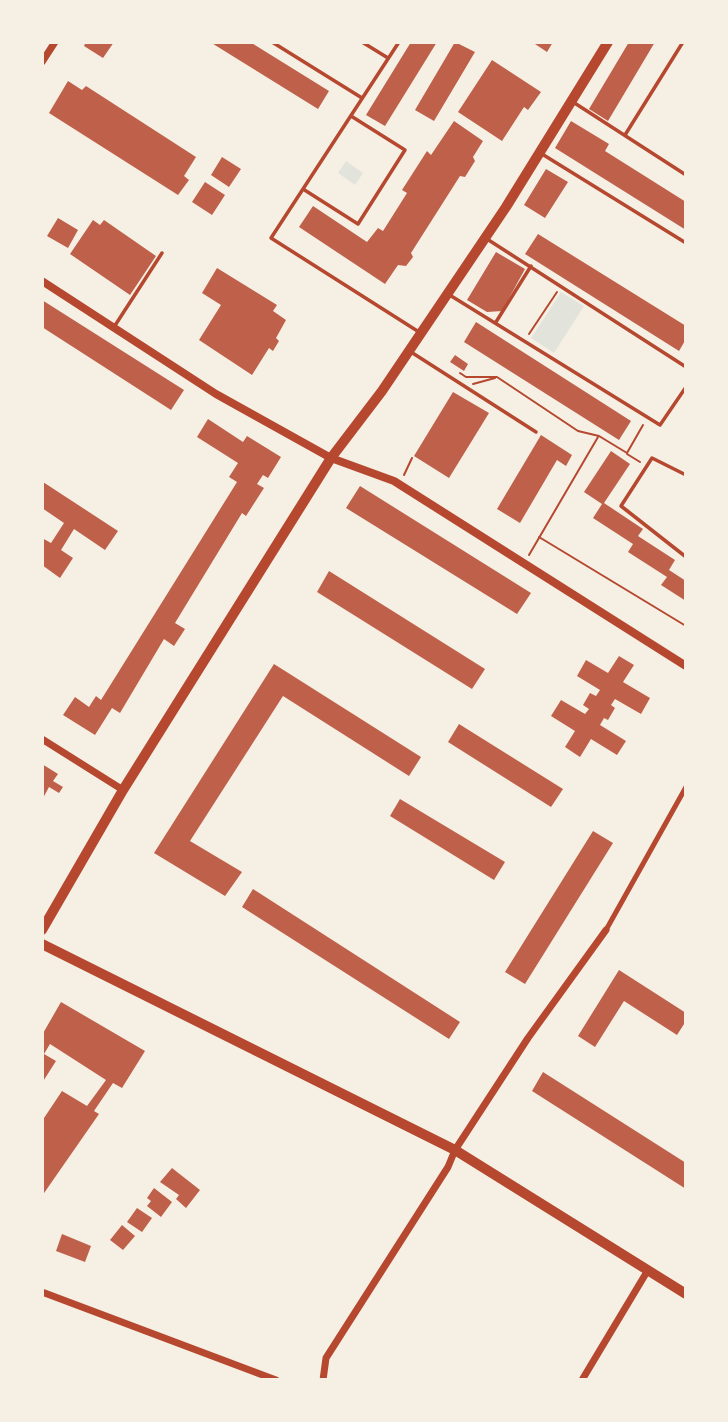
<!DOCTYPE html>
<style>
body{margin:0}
#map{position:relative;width:728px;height:1422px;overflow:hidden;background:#f6efe4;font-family:"Fira Sans Condensed",sans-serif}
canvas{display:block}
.frame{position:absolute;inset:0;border:44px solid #f6efe4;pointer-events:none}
</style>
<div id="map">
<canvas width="728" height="1422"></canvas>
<div class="frame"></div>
</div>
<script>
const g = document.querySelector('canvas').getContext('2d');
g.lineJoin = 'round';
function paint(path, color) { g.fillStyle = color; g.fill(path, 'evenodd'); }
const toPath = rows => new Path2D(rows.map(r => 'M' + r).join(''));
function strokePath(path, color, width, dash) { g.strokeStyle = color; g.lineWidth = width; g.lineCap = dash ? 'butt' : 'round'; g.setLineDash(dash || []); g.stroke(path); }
paint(toPath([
 [346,161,363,173,355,185,338,173],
 [561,292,584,306,554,353,531,338]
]), '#e2e4dc');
paint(toPath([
 [86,42,114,42,103,58,84,46],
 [210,42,250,42,329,91,318,109],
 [411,42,437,42,385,126,366,115],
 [455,42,475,52,434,121,415,110],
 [532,42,553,42,547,52],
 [629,42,655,42,608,121,589,109],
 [492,60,541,92,528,110,524,107,502,141,458,112],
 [68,81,82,90,86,86,196,157,184,176,189,180,178,195,49,113],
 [454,121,483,141,473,157,475,161,465,177,460,176,411,253,413,257,406,266,398,265,385,284,299,227,313,206,367,242,378,228,383,231,407,193,402,190,427,151,431,155],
 [571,121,609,144,605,151,686,202,686,230,555,148],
 [222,157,241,169,229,187,211,175],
 [546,169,568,182,545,218,524,205],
 [205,182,225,195,212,215,192,202],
 [58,218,78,230,68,248,47,236],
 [93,220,100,225,104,220,156,256,130,295,70,254],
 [538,234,686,326,686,339,679,351,525,254],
 [496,252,525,269,502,311,487,312,467,300],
 [217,268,277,305,273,311,286,320,276,338,279,341,273,351,269,348,252,375,199,340,221,305,202,293],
 [42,300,184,390,171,410,42,327],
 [476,322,631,421,619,440,464,342],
 [455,355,468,364,464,371,450,362],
 [453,392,489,413,449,478,414,456],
 [208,419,243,442,247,436,281,457,268,478,263,475,257,484,264,488,246,516,242,513,175,623,185,629,174,646,164,639,120,713,112,708,95,735,63,715,75,697,89,707,96,696,101,700,237,482,229,477,238,463,197,437],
 [541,435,572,455,566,466,557,460,520,523,497,509],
 [611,451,630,464,604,503,643,529,638,536,675,560,669,570,686,581,686,601,661,585,667,577,628,552,633,544,593,518,602,504,584,492],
 [43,482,118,531,105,550,74,529,61,550,73,558,60,578,42,565,42,538,51,543,64,523,42,508],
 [360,486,531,593,517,614,346,508],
 [329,571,485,669,472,689,317,592],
 [619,656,634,665,623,682,650,698,641,714,615,699,611,705,615,708,608,720,604,718,600,725,626,741,617,755,591,739,580,757,565,747,575,731,551,716,561,700,585,714,589,709,583,705,590,693,596,696,600,690,577,676,586,660,608,673],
 [274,664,421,757,409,776,283,696,190,841,242,872,225,896,154,853],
 [459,724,563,789,551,807,448,742],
 [42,764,58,774,53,781,63,787,59,793,49,787,42,800],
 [400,799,505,862,494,880,390,816],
 [593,831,613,843,525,984,505,972],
 [253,889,460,1022,449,1039,242,907],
 [619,970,686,1013,686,1021,677,1035,624,1001,595,1047,578,1036],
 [61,1002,145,1051,122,1088,113,1083,94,1111,99,1114,42,1196,42,1121,62,1091,87,1106,106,1080,50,1044,44,1054,56,1061,42,1083,42,1035],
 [543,1072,686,1163,686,1189,532,1091],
 [172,1168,200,1190,186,1208,176,1199,179,1195,160,1182],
 [154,1188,172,1202,161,1217,147,1206,151,1201,147,1198],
 [137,1208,152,1218,142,1232,127,1222],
 [122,1225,135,1236,123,1250,110,1240],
 [62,1234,91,1246,85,1262,56,1251]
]), '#bf614a');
strokePath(toPath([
 [529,334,557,292],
 [460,373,466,377,497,377,578,431,599,436,627,453,643,425],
 [473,384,495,378],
 [627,454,640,462],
 [404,475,412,458],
 [539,537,686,626],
 [529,555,598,437]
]), '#b5482f', 2);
strokePath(toPath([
 [272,42,362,98],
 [362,42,388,58],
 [399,42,271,238,419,332],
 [573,102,686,175],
 [625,135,683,42],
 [542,154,686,243],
 [303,189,358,224,405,150,351,116],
 [487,239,686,367],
 [448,294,660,425,686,387],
 [496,322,531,266],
 [114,327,162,253],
 [411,352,536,432],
 [686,475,652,458,621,506,686,557]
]), '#b5482f', 3.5);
strokePath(toPath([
 [606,930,686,787]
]), '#b5482f', 5);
strokePath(toPath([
 [42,62,55,42],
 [42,739,123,790],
 [42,1292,276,1380],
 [323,1380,326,1358,448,1167,455,1150,528,1038,606,930],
 [582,1380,648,1270]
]), '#b5482f', 7);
strokePath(toPath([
 [42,281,216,394,331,458,394,481,686,666]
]), '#b5482f', 8);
strokePath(toPath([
 [42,930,123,790,331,458,382,391,506,207,608,42]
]), '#b5482f', 10);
strokePath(toPath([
 [42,944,455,1150,686,1294]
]), '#b5482f', 10);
</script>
